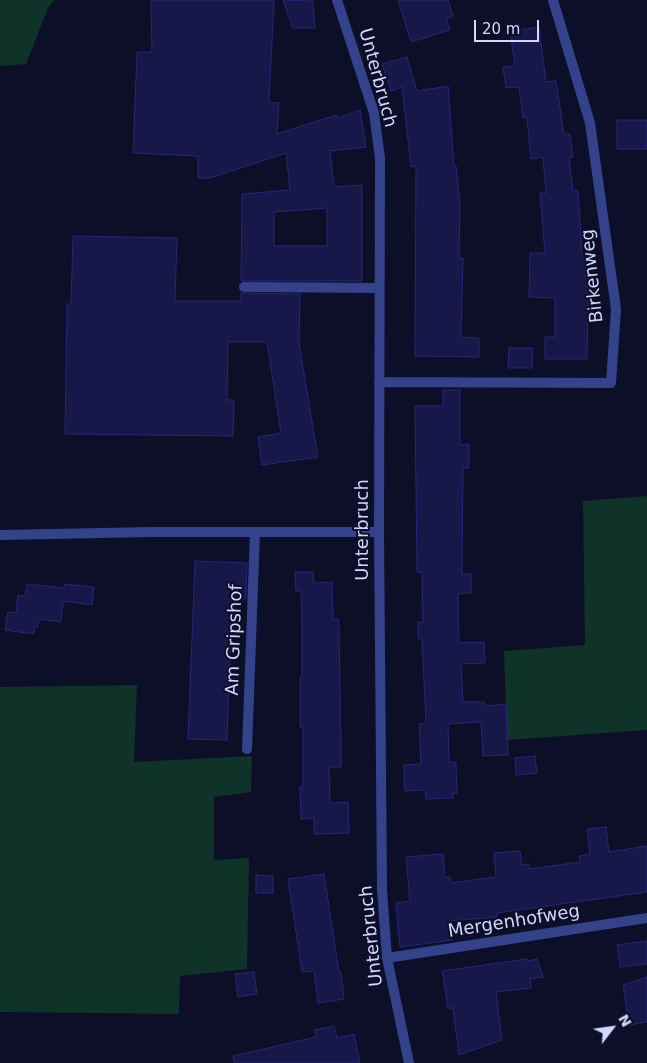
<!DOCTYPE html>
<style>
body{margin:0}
#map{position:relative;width:647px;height:1063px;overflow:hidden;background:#0d0e27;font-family:"DejaVu Sans",sans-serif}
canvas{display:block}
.north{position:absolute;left:587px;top:1003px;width:50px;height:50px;-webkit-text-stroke:4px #0d0e27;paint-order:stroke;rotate:60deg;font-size:14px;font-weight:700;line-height:20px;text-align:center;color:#d2d7ff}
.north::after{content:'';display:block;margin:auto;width:18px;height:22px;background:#d2d7ff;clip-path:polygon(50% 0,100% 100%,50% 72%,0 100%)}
.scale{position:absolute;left:474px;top:20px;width:65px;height:22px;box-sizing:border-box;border:2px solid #d2d7ff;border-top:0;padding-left:6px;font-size:15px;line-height:18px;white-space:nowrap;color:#d2d7ff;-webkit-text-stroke:4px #0d0e27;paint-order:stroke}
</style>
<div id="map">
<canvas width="647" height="1063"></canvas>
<div class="north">N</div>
<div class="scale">20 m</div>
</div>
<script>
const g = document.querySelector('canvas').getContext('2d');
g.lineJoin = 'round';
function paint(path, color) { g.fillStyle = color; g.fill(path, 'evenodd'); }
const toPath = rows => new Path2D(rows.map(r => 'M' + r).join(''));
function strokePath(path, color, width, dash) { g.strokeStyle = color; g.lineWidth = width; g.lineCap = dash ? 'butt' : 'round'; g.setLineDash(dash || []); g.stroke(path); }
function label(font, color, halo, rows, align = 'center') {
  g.font = font + ' "DejaVu Sans",sans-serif'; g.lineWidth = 4; g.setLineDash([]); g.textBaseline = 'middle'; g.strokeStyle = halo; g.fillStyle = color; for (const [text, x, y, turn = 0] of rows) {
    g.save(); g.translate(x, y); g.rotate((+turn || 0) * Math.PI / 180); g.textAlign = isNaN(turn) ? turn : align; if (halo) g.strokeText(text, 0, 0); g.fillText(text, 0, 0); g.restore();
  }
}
paint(toPath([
 [0,0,54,0,48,8,26,64,0,66],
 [647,496,647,730,507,740,504,651,585,645,583,501],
 [137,685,134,762,252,756,251,792,214,797,214,860,249,858,247,969,180,976,179,1014,0,1012,0,687]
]), '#0f3229');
const building = toPath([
 [151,0,274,0,269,102,279,103,277,134,336,115,337,118,360,110,366,147,330,151,334,187,362,185,362,281,241,281,242,194,290,190,286,153,210,178,198,178,198,156,133,153,137,52,152,52,151,0],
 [327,208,327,246,274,246,274,212,327,208],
 [283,0,313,1,315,28,293,28,283,0],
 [398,0,448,0,453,16,446,19,450,30,411,42,398,0],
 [539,27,546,82,556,81,564,134,570,134,573,157,569,158,573,191,578,190,582,254,589,254,587,359,545,359,545,337,555,337,555,298,529,297,530,253,545,253,540,193,546,193,543,157,531,159,527,118,523,118,519,87,506,88,503,67,515,66,510,31,539,27],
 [407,57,417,91,448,86,454,166,456,166,460,203,459,258,463,258,461,337,479,338,479,357,415,356,416,166,411,167,402,87,391,91,382,64,407,57],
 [617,120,647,120,647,149,617,149,617,120],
 [73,236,177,238,175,301,241,301,241,293,300,294,299,343,318,457,262,465,258,437,281,433,267,342,228,342,227,400,234,400,233,436,65,434,67,304,71,304,73,236],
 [509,348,533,348,532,368,508,368,509,348],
 [443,390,460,390,460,445,469,444,469,468,463,468,462,574,471,574,471,593,458,594,459,643,484,642,485,663,461,664,463,702,484,702,484,706,506,704,508,755,483,756,481,722,448,724,449,763,456,762,457,793,453,793,453,798,426,799,425,790,405,791,404,773,404,765,421,764,419,724,426,723,422,639,418,639,418,622,423,622,422,572,417,572,415,406,443,406,443,390],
 [195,561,247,563,246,599,232,598,227,740,188,739,195,561],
 [295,572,313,572,314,583,332,582,333,619,338,619,339,627,341,745,341,767,329,767,330,803,348,802,349,833,314,834,314,818,301,819,300,787,303,786,303,727,300,727,300,678,302,677,302,628,301,591,296,591,295,572],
 [27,584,64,588,65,584,94,587,92,605,63,601,61,622,39,619,37,628,34,627,34,634,5,630,8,612,16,613,18,595,25,596,27,584],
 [535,756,537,773,516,775,515,758,535,756],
 [606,827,609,852,647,846,647,892,497,913,497,917,450,921,452,940,400,947,396,903,410,901,406,857,443,854,445,877,450,877,451,883,496,877,494,853,520,851,522,865,529,864,529,869,580,862,579,856,590,854,587,829,606,827],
 [324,874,339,972,341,972,344,999,318,1003,314,971,302,972,288,879,324,874],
 [256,875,273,876,273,893,256,893,256,875],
 [647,941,647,964,620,967,617,945,647,941],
 [527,959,527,961,537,959,543,977,530,979,531,988,496,992,502,1040,459,1055,453,1008,448,1008,442,971,527,959],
 [254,972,257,994,238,997,235,974,254,972],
 [647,977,647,1022,629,1025,623,985,647,977],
 [334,1026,337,1038,354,1034,360,1063,234,1063,233,1056,316,1037,315,1030,334,1026]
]);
paint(building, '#17174a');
strokePath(building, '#262778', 1);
strokePath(toPath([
 [244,287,379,288]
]), '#33428b', 10);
strokePath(toPath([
 [337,0,374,113,380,158,379,532,382,890,387,958,409,1063],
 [379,382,611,383,616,309,590,123,553,0],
 [0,535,152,532,379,532],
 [247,749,255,532],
 [387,958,647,918]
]), '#33428b', 10);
label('18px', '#d2d7ff', '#0d0e27', [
 ["Unterbruch",377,78,75],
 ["Birkenweg",593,276,-96],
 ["Unterbruch",363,530,-90],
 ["Am Gripshof",235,640,-88],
 ["Mergenhofweg",514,922,-9],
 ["Unterbruch",372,936,-96]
]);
</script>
